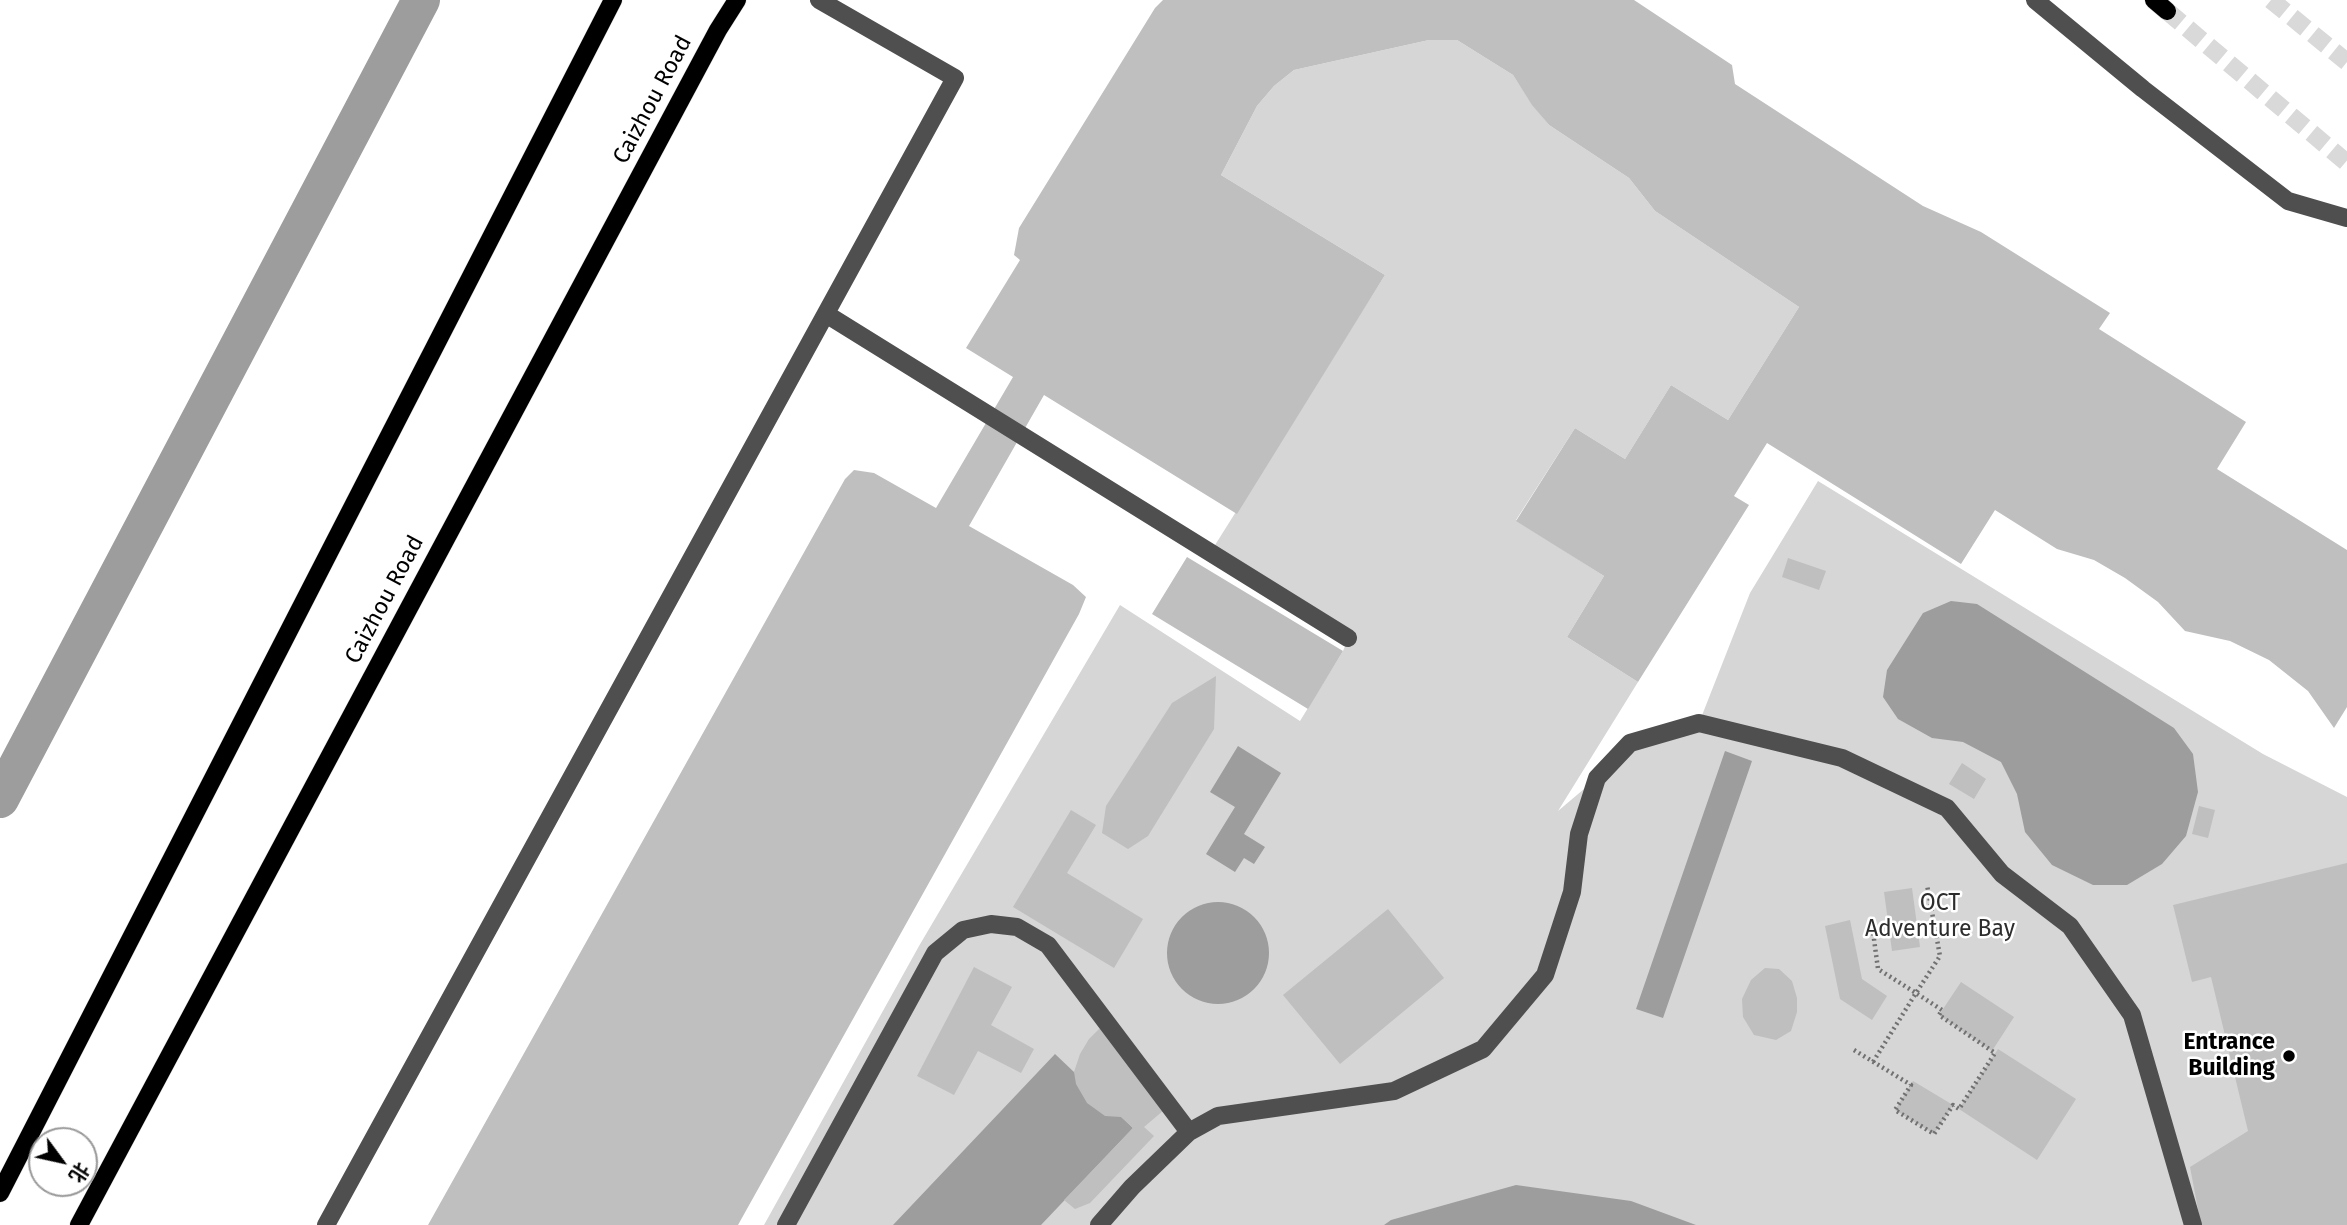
<!DOCTYPE html>
<meta charset="utf-8">
<style>
body{margin:0}
#map{position:relative;width:2347px;height:1225px;overflow:hidden;background:#fff;font-family:"Fira Sans","Noto Sans SC",sans-serif}
canvas{display:block}
.north{position:absolute;left:28px;top:1127px;width:70px;height:70px;box-sizing:border-box;background:#fff;border:2px solid #999;border-radius:50%;rotate:123deg;font-size:19px;font-weight:700;line-height:28px;text-align:center;color:#000}
.north::after{content:'';display:block;margin:auto;width:24px;height:32px;background:#000;clip-path:polygon(50% 0,100% 100%,50% 72%,0 100%)}
</style>
<div id="map">
<canvas width="2347" height="1225"></canvas>
<div class="north">北</div>
</div>
<script>
const g = document.querySelector('canvas').getContext('2d');
g.lineJoin = 'round';
function paint(path, color) { g.fillStyle = color; g.fill(path, 'evenodd'); }
const toPath = rows => new Path2D(rows.map(r => 'M' + r).join(''));
function strokePath(path, color, width, dash) { g.strokeStyle = color; g.lineWidth = width; g.lineCap = dash ? 'butt' : 'round'; g.setLineDash(dash || []); g.stroke(path); }
function label(font, color, halo, rows, align = 'center') {
  g.font = font + ' "Fira Sans",sans-serif'; g.lineWidth = 5; g.setLineDash([]); g.textBaseline = 'middle'; g.strokeStyle = halo; g.fillStyle = color; for (const [text, x, y, turn = 0] of rows) {
    g.save(); g.translate(x, y); g.rotate((+turn || 0) * Math.PI / 180); g.textAlign = isNaN(turn) ? turn : align; if (halo) g.strokeText(text, 0, 0); g.fillText(text, 0, 0); g.restore();
  }
}
paint(toPath([
 [1429,40,1457,40,1513,75,1532,104,1549,125,1629,178,1655,211,1799,307,1728,420,1671,385,1625,459,1575,428,1516,520,1604,576,1567,637,1638,682,1558,811,1597,778,1630,743,1699,723,1750,593,1818,481,2263,754,2347,797,2347,1225,764,1225,919,946,1120,605,1300,721,1343,651,1348,639,1210,553,1385,275,1221,175,1257,106,1274,86,1294,70]
]), '#d6d6d6');
paint(toPath([
 [1951,601,1977,604,2174,728,2193,754,2198,792,2186,836,2162,864,2127,885,2093,885,2052,865,2025,832,2017,794,2001,762,1963,742,1932,738,1898,719,1883,697,1887,670,1923,613],
 [1238,746,1281,773,1244,834,1265,847,1254,864,1244,858,1235,872,1206,854,1235,807,1210,792],
 [1725,751,1752,761,1663,1018,1636,1009],
 '1167 953a51 51 0 1 1 102 0a51 51 0 1 1-102 0Z',
 [1055,1054,1133,1128,1041,1225,893,1225],
 [1516,1185,1631,1201,1696,1225,1384,1225,1391,1220]
]), '#9d9d9d');
strokePath(toPath([
 [0,799,421,0]
]), '#9d9d9d', 38);
paint(toPath([
 [1163,0,1634,0,1732,65,1735,84,1923,206,1981,232,2110,313,2099,329,2246,422,2217,469,2347,550,2347,707,2334,728,2308,691,2269,660,2230,641,2185,631,2158,602,2125,578,2094,560,2057,549,1995,510,1961,564,1767,443,1734,496,1749,505,1638,682,1567,637,1604,576,1516,521,1575,428,1625,459,1671,385,1728,420,1799,307,1655,211,1629,178,1549,125,1532,105,1513,75,1457,40,1429,40,1294,70,1274,86,1257,106,1221,175,1385,275,1237,514,1044,395,969,526,1073,585,1086,597,1079,614,738,1225,428,1225,845,479,854,470,874,473,936,508,1013,377,966,348,1020,260,1014,255,1019,228,1155,8],
 [1187,557,1343,651,1308,709,1152,614],
 [1788,558,1826,571,1819,590,1782,577],
 [1216,676,1214,729,1148,836,1128,849,1102,833,1106,806,1172,703],
 [1962,763,1986,779,1974,799,1949,784],
 [2199,806,2215,810,2208,838,2192,834],
 [1071,810,1096,825,1067,873,1143,919,1114,968,1013,907],
 [2347,863,2347,1225,2201,1225,2190,1167,2248,1131,2211,977,2192,982,2173,905],
 [1912,888,1920,947,1892,951,1884,892],
 [1388,909,1444,978,1340,1064,1283,995],
 [1850,920,1862,979,1887,996,1872,1020,1840,999,1825,926],
 [974,967,1012,987,991,1025,1034,1049,1021,1073,978,1051,954,1095,917,1076],
 [1765,968,1779,969,1792,981,1797,998,1797,1012,1791,1031,1776,1040,1754,1035,1743,1017,1742,999,1751,980],
 [1961,982,2014,1017,1992,1051,1939,1015],
 [1100,1028,1164,1110,1144,1127,1154,1136,1090,1203,1075,1209,1064,1200,1133,1128,1121,1117,1105,1116,1087,1103,1076,1084,1074,1072,1080,1054,1089,1039],
 [1998,1049,2076,1099,2037,1160,1959,1109],
 [1913,1081,1953,1105,1934,1134,1895,1110]
]), '#bfbfbf');
strokePath(toPath([
 [2271,0,2347,62],
 [2167,11,2347,163]
]), '#d9d9d9', 18, [18, 9]);
const major = toPath([
 [2154,0,2167,11],
 [0,1193,613,0],
 [79,1225,718,30,737,0]
]);
strokePath(major, '#dbdbdb', 19);
strokePath(toPath([
 [1871,917,1878,969,1916,993,1940,956,1927,885],
 [1854,1050,1911,1085,1895,1110,1934,1134,1953,1105,1959,1109,1995,1053,1939,1015,1942,1010,1916,993,1873,1062]
]), '#717171', 4.5, [2, 3.5]);
strokePath(toPath([
 [2035,0,2143,89,2288,201,2347,218],
 [826,314,1348,638],
 [326,1225,955,78,819,0],
 [786,1225,935,953,963,930,991,924,1017,927,1048,945,1189,1132],
 [1099,1225,1132,1187,1189,1132,1218,1116,1394,1091,1483,1049,1545,975,1572,892,1579,834,1597,778,1630,743,1699,723,1842,758,1947,808,2002,874,2070,926,2132,1015,2193,1225]
]), '#4f4f4f', 18);
strokePath(major, '#000', 18);
for (const [x, y, r, color] of [
 [2289,1056,7,"#000"]
]) { const dot = new Path2D(); dot.arc(x, y, r, 0, 2 * Math.PI); g.fillStyle = color; g.fill(dot); strokePath(dot, '#fff', 2.5); }
label('23px', '#000', '#fff', [
 ["Caizhou Road",653,100,-62],
 ["Caizhou Road",385,600,-62]
]);
label('23px', '#2d2d2d', '#fff', [
 ["OCT",1940,904],
 ["Adventure Bay",1940,930]
]);
label('bold 23px', '#000', '#fff', [
 ["Entrance",2275,1043],
 ["Building",2275,1069]
], 'right');
</script>
